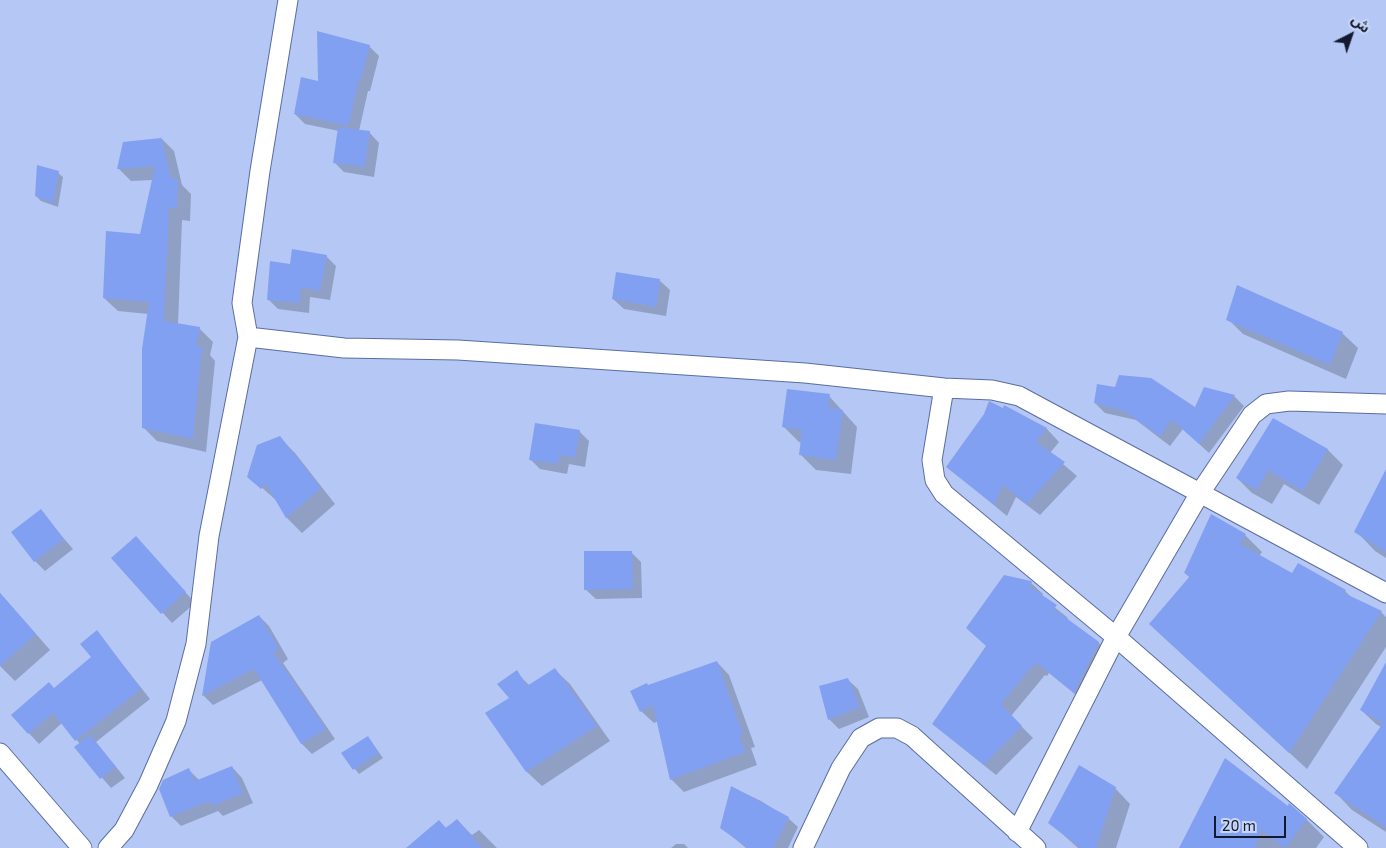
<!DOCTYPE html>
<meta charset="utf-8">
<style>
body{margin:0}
#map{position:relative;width:1386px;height:848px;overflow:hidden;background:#b5c7f5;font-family:"Exo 2","Noto Sans Arabic",sans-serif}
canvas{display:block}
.north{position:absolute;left:1326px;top:10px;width:50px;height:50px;-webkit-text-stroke:4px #c7d5f7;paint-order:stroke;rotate:41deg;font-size:14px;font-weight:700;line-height:20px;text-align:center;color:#131a2f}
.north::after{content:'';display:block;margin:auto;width:18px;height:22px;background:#131a2f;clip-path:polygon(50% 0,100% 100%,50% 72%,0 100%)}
.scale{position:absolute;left:1214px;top:816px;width:72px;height:22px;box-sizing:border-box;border:2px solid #131a2f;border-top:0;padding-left:6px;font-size:15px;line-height:18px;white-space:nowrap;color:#131a2f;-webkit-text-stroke:4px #c7d5f7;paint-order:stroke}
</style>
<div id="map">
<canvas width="1386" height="848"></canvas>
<div class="north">ش</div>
<div class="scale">20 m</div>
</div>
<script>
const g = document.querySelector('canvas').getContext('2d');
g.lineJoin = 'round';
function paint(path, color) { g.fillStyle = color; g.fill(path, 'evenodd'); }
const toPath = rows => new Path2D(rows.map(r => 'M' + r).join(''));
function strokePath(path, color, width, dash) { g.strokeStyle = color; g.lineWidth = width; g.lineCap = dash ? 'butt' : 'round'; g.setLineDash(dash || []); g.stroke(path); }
paint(toPath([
 [369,46,379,56,370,91,368,91,359,131,369,132,379,143,374,177,344,172,334,162,339,131,305,124,295,114,319,82],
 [162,139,174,151,182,185,191,194,190,221,182,220,178,325,199,328,213,342,210,355,215,361,206,452,157,441,143,427,148,314,118,311,104,298,141,235,153,180,131,181,118,168],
 [58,173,63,177,58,207,41,201,36,196],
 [326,256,336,266,330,300,310,297,309,313,278,309,268,299,291,265],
 [659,280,670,290,666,316,624,309,613,299],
 [1228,319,1342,333,1358,348,1346,379,1243,334],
 [1205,389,1234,396,1244,406,1209,453,1183,429,1170,446,1136,420,1105,413,1095,403,1195,409],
 [829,396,857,427,851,474,816,470,801,455,802,443,799,442,784,427],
 [1005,407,1047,429,1059,442,1050,453,1077,476,1040,515,1016,497,1007,516,948,467],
 [1274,420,1328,450,1343,465,1319,505,1284,484,1272,504,1252,493,1237,478],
 [579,431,589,441,585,467,569,464,567,474,540,469,530,459],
 [280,438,295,453,335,504,302,533,287,518,278,502,249,476],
 [1386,472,1386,558,1375,551,1356,531],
 [40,511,73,549,45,571,35,561],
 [1245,535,1262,552,1259,556,1293,574,1345,591,1353,599,1381,612,1386,617,1386,647,1307,769,1167,640,1190,578,1185,573],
 [146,548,195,603,172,623,113,558],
 [631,552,641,562,642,598,596,599,585,589],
 [1030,582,1043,594,1042,597,1068,618,1066,620,1099,643,1110,655,1086,703,1049,673,1047,676,1045,675,1011,716,1033,738,996,775,933,724],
 [0,593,50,650,15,681,0,666],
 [259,616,269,626,288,659,283,663,335,739,312,754,302,744,262,680,213,705,203,695],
 [97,632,150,699,96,742,125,778,111,788,76,748,80,744,62,723,39,744,12,715,54,689,93,657],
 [717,662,729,675,755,747,751,748,757,765,684,792,671,779,658,721,654,723,641,711,649,686],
 [1386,665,1386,730,1376,724,1361,710],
 [555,670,570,684,610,741,542,786,527,772,487,714,511,698,516,672,530,686],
 [847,679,858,689,869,717,839,729,829,719],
 [368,737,383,758,359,774,343,754],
 [1386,756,1386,832,1352,810,1336,793],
 [232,767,242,778,253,803,223,816,218,811,181,826,171,816,189,770,200,781],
 [732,787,761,801,788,818,798,827,788,848,746,848,722,828],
 [1115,788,1130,804,1116,848,1078,848,1050,823],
 [1288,808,1306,819,1324,837,1316,848,1181,848],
 [457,820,472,835,479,830,497,848,416,848],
 [676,844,684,844,688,848,671,848]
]), '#0003');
paint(toPath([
 [317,31,370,45,360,82,358,81,349,126,294,114,301,77,318,81],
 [338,127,370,131,365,167,333,163],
 [161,136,171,178,178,180,177,208,169,207,164,321,200,327,196,346,202,346,193,439,142,428,142,349,149,302,103,298,106,231,140,234,155,166,117,169,123,142,161,138],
 [37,165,59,171,53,203,35,196],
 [292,249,327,255,320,291,301,287,299,303,267,300,270,261,290,264],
 [616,272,660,279,656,307,612,299],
 [1237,285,1343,332,1330,365,1226,320],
 [1119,375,1151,378,1195,407,1204,387,1235,395,1199,444,1172,420,1160,436,1124,411,1094,403,1097,384,1115,387],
 [787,389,830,394,828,408,843,410,836,460,799,455,802,430,782,427],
 [989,401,1003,408,1004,405,1047,428,1036,442,1065,462,1027,504,1003,485,994,505,946,467,984,414],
 [1273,418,1328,449,1303,491,1268,470,1257,490,1236,478],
 [535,423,580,430,575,457,559,455,558,464,529,460],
 [280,436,321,488,286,518,266,484,261,489,247,477,257,445],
 [1386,469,1386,552,1354,532],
 [41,509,64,539,34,562,11,532],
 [1211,514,1246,534,1240,544,1292,573,1298,563,1346,590,1344,593,1382,611,1289,753,1149,624,1190,576,1184,573],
 [136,536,186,592,161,614,111,558],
 [584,551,632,551,633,589,584,590],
 [1004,575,1031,581,1032,582,1030,587,1057,605,1054,609,1099,642,1074,693,1037,663,1035,666,1033,665,1001,704,1022,726,984,765,932,724,986,646,966,628],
 [0,593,36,634,0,666],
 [259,615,279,649,273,652,326,729,301,744,254,669,202,696,211,642],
 [97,630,141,689,75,741,53,713,28,734,11,715,49,682,54,688,91,657,80,644],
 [717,661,743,734,739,736,745,752,670,780,653,705,640,712,630,691,647,683,648,685],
 [1386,662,1386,827,1334,793,1383,723,1360,710],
 [555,668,597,726,526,772,485,713,509,698,497,684,517,670,527,686],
 [848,678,860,707,828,720,819,686],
 [90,735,116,767,100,779,74,747],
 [368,736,379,753,353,770,341,753],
 [1225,758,1288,806,1289,803,1307,819,1285,848,1261,830,1255,848,1179,848],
 [1079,765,1116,787,1096,848,1081,848,1048,823],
 [232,766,243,793,212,806,209,801,170,817,159,789,163,780,189,768,195,781],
 [731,786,789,817,773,848,748,848,720,828],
 [457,819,482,848,406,848,439,820,446,828]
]), '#82a0f2');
const minor = toPath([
 [288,0,260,171,242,303,248,337,344,348,458,350,805,373,944,388,992,390,1019,396,1386,593],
 [944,388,932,460,935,480,944,494,1116,637,1358,848],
 [0,753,82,848],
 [1017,832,1116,637,1200,493,1252,415,1266,404,1289,401,1386,404],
 [108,848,124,830,148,785,176,721,196,644,209,536,248,337],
 [803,848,841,768,861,738,879,728,897,728,912,736,1036,848]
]);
strokePath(minor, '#5a6da1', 21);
strokePath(minor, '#fff', 19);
</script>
